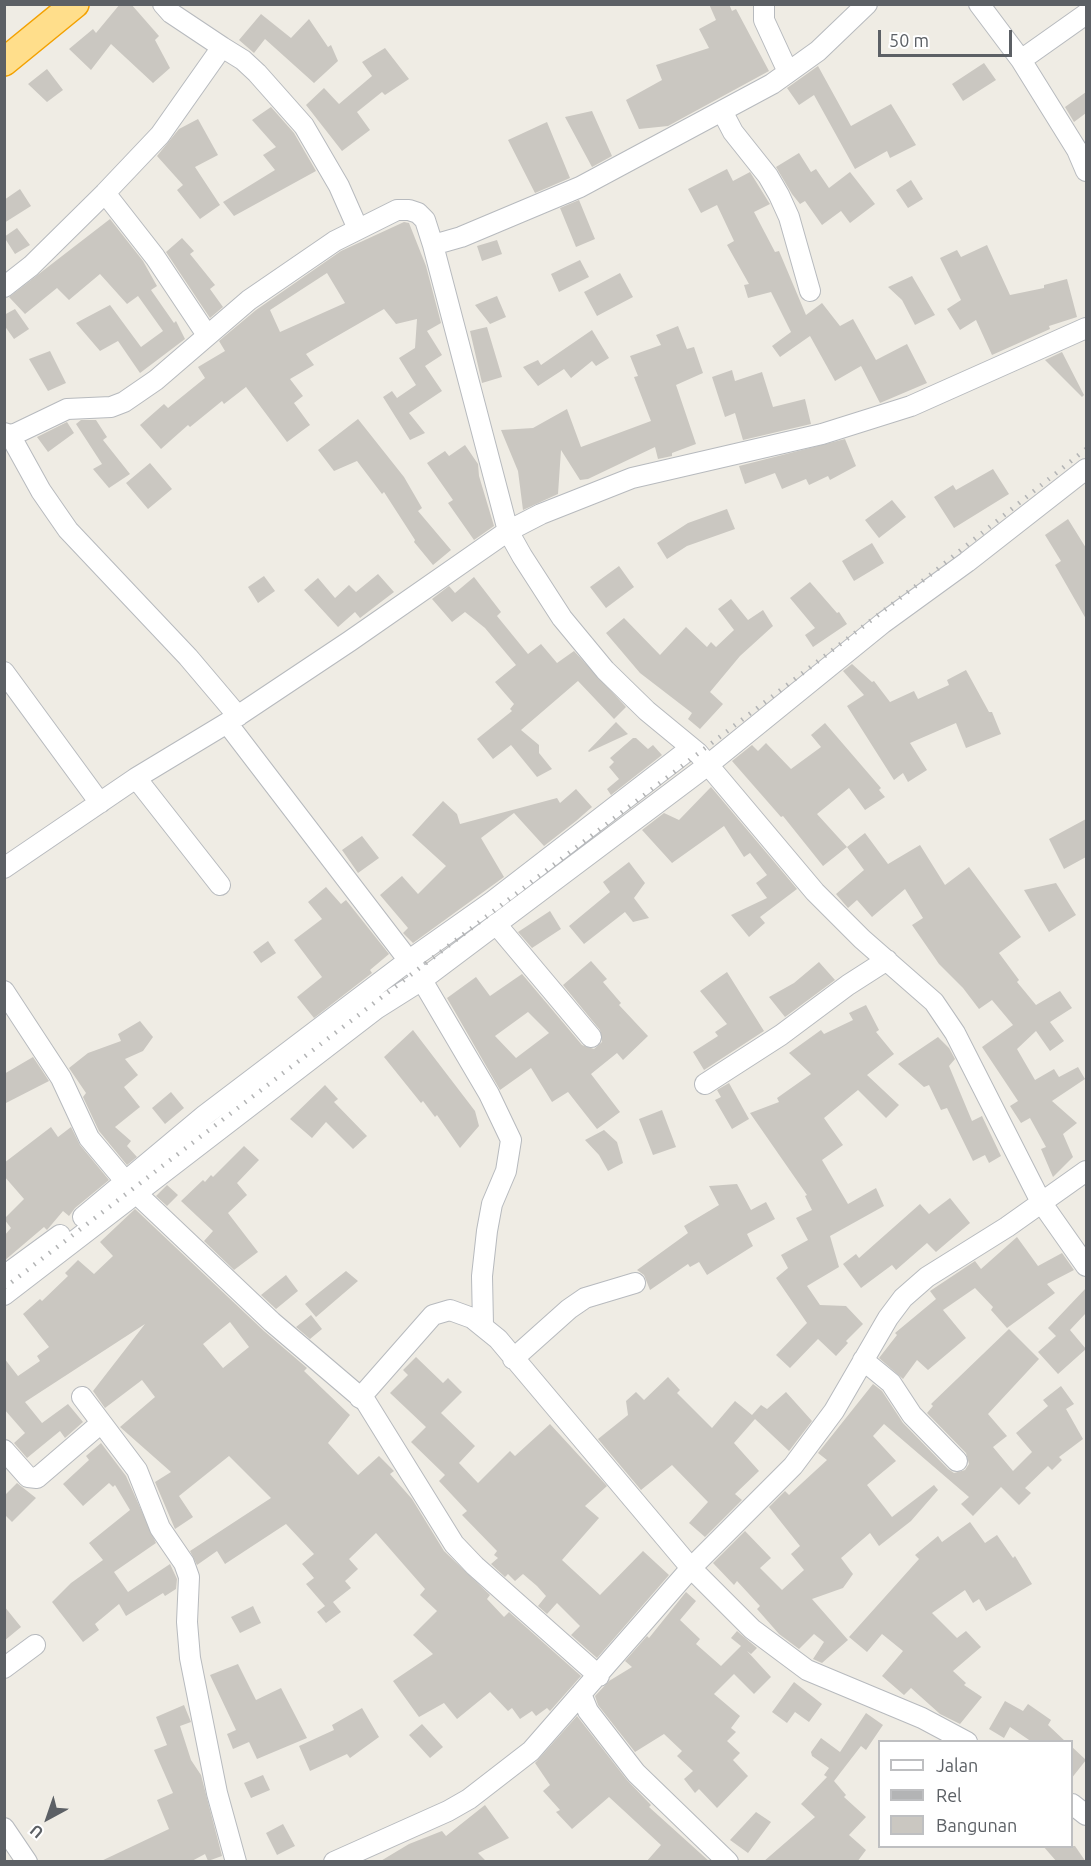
<!DOCTYPE html>
<style>
body{margin:0}
#map{position:relative;width:1091px;height:1866px;overflow:hidden;background:#efece4;font-family:Ubuntu,sans-serif}
canvas{display:block}
.frame{position:absolute;inset:0;border:6px solid #5c6065;pointer-events:none}
.legend{position:absolute;left:878px;top:1740px;width:195px;height:108px;box-sizing:border-box;background:#fff;border:2px solid #bebfc1;margin:0;padding:8px 10px;list-style:none;font-size:18px;color:#5c6065}
.legend li{display:flex;align-items:center;gap:12px;height:30px}
.legend b{width:30px;border:2px solid #bebfc1}
.north{position:absolute;left:18px;top:1788px;width:60px;height:60px;-webkit-text-stroke:4px #fff;paint-order:stroke;rotate:220deg;font-size:16px;font-weight:700;line-height:24px;text-align:center;color:#5c6065}
.north::after{content:'';display:block;margin:auto;width:21px;height:27px;background:#5c6065;clip-path:polygon(50% 0,100% 100%,50% 72%,0 100%)}
.scale{position:absolute;left:878px;top:30px;width:134px;height:27px;box-sizing:border-box;border:3px solid #5c6065;border-top:0;padding-left:8px;font-size:18px;line-height:21px;white-space:nowrap;color:#5c6065;-webkit-text-stroke:4px #fff;paint-order:stroke}
</style>
<div id="map">
<canvas width="1091" height="1866"></canvas>
<div class="frame"></div>
<ul class="legend">
<li><b style="height:8px;background:#fff"></b>Jalan</li>
<li><b style="height:8px;background:#b3b4b5"></b>Rel</li>
<li><b style="height:16px;background:#cac7c1"></b>Bangunan</li>
</ul>
<div class="north">U</div>
<div class="scale">50 m</div>
</div>
<script>
const g = document.querySelector('canvas').getContext('2d');
g.lineJoin = 'round';
function paint(path, color) { g.fillStyle = color; g.fill(path, 'evenodd'); }
const toPath = rows => new Path2D(rows.map(r => 'M' + r).join(''));
function strokePath(path, color, width, dash) { g.strokeStyle = color; g.lineWidth = width; g.lineCap = dash ? 'butt' : 'round'; g.setLineDash(dash || []); g.stroke(path); }
paint(toPath([
 [120,4,131,4,159,36,155,40,170,68,153,83,111,44,91,70,69,49,93,29,96,33],
 [709,4,729,4,732,11,736,9,769,71,668,126,639,129,626,100,662,80,656,65,709,48,699,29,716,20],
 [261,14,291,38,309,19,328,47,331,45,338,61,314,83,265,39,254,53,239,40],
 [385,48,409,79,385,95,382,92,357,112,370,130,342,151,306,105,324,88,339,104,372,76,362,62],
 [984,63,996,80,963,101,952,84],
 [818,66,851,126,891,104,916,145,890,158,887,151,855,169,814,95,799,105,787,88],
 [47,69,63,90,47,102,28,84],
 [1086,92,1086,113,1074,122,1065,107],
 [271,107,294,133,316,171,234,216,223,202,275,170,263,155,276,147,252,120],
 [592,111,612,156,592,167,565,117],
 [198,119,218,155,195,167,220,205,200,219,177,190,183,185,157,156,179,129],
 [547,122,570,178,535,193,508,140],
 [799,153,811,172,816,169,829,188,850,172,875,204,850,223,841,211,822,225,805,201,800,204,792,194,776,167],
 [727,169,733,181,750,172,768,201,770,204,754,212,775,252,779,251,806,315,822,303,840,326,853,319,876,360,907,344,927,383,880,403,861,366,835,381,810,336,780,357,772,346,791,332,771,292,748,298,744,285,749,284,727,245,734,241,717,205,701,213,688,189],
 [911,180,923,199,908,208,896,190],
 [20,189,31,206,4,223,4,200],
 [579,200,595,239,576,247,560,208],
 [110,219,143,261,157,286,151,290,174,323,176,321,185,339,140,373,118,341,100,351,76,323,110,305,141,347,163,331,138,296,127,304,100,274,69,300,57,288,25,314,9,297],
 [404,222,409,223,426,266,441,323,427,331,442,355,425,366,442,391,409,413,425,433,410,440,383,397,392,391,397,398,416,385,399,358,415,348,417,319,396,324,384,309,306,354,314,365,290,379,303,396,294,403,310,425,287,442,246,387,224,404,222,401,190,427,188,425,161,449,140,425,164,404,168,408,205,378,198,367,225,351,219,341,256,310,341,251],
 [327,273,345,303,280,332,270,310],
 [17,228,30,245,15,254,4,237],
 [182,238,194,251,190,254,215,285,210,289,223,307,210,318,166,252],
 [497,240,502,254,482,261,477,246],
 [987,245,1010,295,1044,288,1044,285,1067,279,1077,317,1049,326,1050,329,992,355,976,320,960,330,947,309,961,300,940,258,957,250,961,257],
 [580,260,589,277,559,292,551,274],
 [620,273,633,297,597,316,584,292],
 [912,276,935,315,915,325,902,300,888,287],
 [497,296,506,317,490,324,475,305],
 [15,309,29,329,14,339,4,325,4,315],
 [678,326,687,349,694,347,703,373,676,385,696,444,672,453,672,456,658,459,655,447,588,479,580,480,561,450,558,494,523,510,518,471,501,430,533,428,567,409,581,447,651,421,634,377,638,376,630,356,661,345,656,335],
 [487,327,502,377,482,383,470,331],
 [592,330,609,358,596,366,592,361,571,378,564,369,538,386,523,367,538,360,541,365],
 [50,351,66,383,48,391,29,359],
 [1062,352,1084,395,1082,397,1045,360],
 [732,370,735,381,762,372,773,407,805,399,811,424,743,440,735,413,725,417,712,377],
 [358,419,404,477,422,508,418,511,451,550,433,565,414,542,415,540,384,492,382,494,357,461,334,471,318,450],
 [81,420,96,420,107,437,103,440,130,474,109,488,93,469,102,464,76,424],
 [67,422,74,433,48,452,37,437],
 [845,439,856,466,830,480,828,476,809,485,806,479,782,489,775,473,745,484,739,466],
 [465,445,478,464,479,476,494,526,474,540,448,503,453,500,427,463,445,451,449,456],
 [150,463,172,489,148,509,126,483],
 [993,469,1009,494,954,528,934,497,953,485,956,490],
 [892,500,906,517,879,538,865,520],
 [727,509,735,529,687,546,667,559,657,543,688,523],
 [1068,519,1086,548,1086,619,1055,565,1061,561,1045,535],
 [872,543,884,563,854,581,842,561],
 [619,566,634,587,606,608,590,587],
 [378,574,394,592,360,618,355,612,338,627,304,590,318,578,335,598,349,585,356,592],
 [264,576,275,591,258,603,248,587],
 [474,577,501,612,497,616,528,654,541,644,557,663,574,651,626,707,614,719,578,681,521,730,539,745,539,753,552,769,537,777,511,745,493,759,477,739,512,711,510,709,514,704,495,682,516,665,485,628,465,612,452,622,432,599,449,586,455,593],
 [810,582,837,613,839,612,847,624,813,647,805,635,815,628,790,598],
 [731,599,748,620,763,610,773,626,740,656,710,692,723,704,700,729,688,719,692,713,640,673,606,633,624,618,660,655,686,627,707,647,711,642,716,647,734,630,718,609],
 [852,664,872,682,874,681,890,702,914,691,918,699,949,685,947,680,966,670,989,712,992,712,1001,734,966,748,956,723,910,743,927,770,908,782,903,773,894,780,847,706,864,695,843,671],
 [616,722,628,734,589,752,588,751],
 [825,723,881,788,879,790,885,797,865,810,849,788,817,814,847,847,823,866,783,816,781,817,732,761,752,745,758,751,766,743,791,769,821,747,811,735],
 [633,738,636,738,648,749,653,745,662,755,611,795,607,789,619,779,609,767,614,762,610,758],
 [711,787,797,889,760,917,765,923,749,937,731,915,767,898,756,883,767,875,750,853,744,857,724,826,672,863,642,830,664,813,679,820],
 [576,789,592,807,576,821,544,846,514,813,481,838,504,877,413,943,403,933,408,928,380,895,402,876,418,894,446,866,412,835,443,801,457,814,460,824,557,798,560,803],
 [1086,819,1086,857,1064,869,1049,839],
 [865,833,888,864,920,845,945,885,969,867,1021,937,999,953,1019,980,1017,982,1036,1005,1060,991,1072,1008,1050,1022,1064,1041,1050,1051,1036,1031,1017,1049,1035,1080,1054,1069,1059,1077,1078,1067,1085,1079,1052,1101,1077,1123,1063,1134,1073,1157,1053,1177,1041,1149,1046,1147,1030,1118,1021,1123,1010,1106,1018,1101,982,1047,1013,1025,992,1000,979,1009,963,988,939,964,912,925,923,918,905,889,872,917,857,900,848,908,836,894,864,870,847,847],
 [362,836,379,858,358,873,342,850],
 [629,862,645,883,634,898,649,918,633,922,625,912,584,944,569,926,610,892,603,882],
 [1056,883,1076,915,1049,932,1024,890],
 [326,887,341,904,346,900,389,954,370,970,372,973,314,1018,297,997,322,977,294,940,322,919,308,902],
 [550,911,561,929,532,948,518,932],
 [268,941,276,953,261,963,253,952],
 [591,961,607,979,603,982,621,1003,619,1005,648,1036,623,1060,617,1053,591,1074,620,1112,597,1129,568,1092,552,1102,531,1068,500,1090,447,998,476,977,490,996,522,974,582,1045,594,1049,602,1042,600,1030,563,985],
 [528,1012,549,1033,516,1058,495,1036],
 [819,962,835,980,785,1017,769,997,794,983],
 [727,972,764,1031,704,1070,693,1052,718,1036,715,1032,727,1024,700,991],
 [866,1005,879,1030,876,1032,894,1054,867,1075,899,1105,886,1118,858,1090,824,1118,843,1145,822,1160,848,1204,876,1188,884,1206,830,1236,839,1267,807,1286,820,1305,846,1306,863,1324,846,1341,848,1343,836,1356,818,1339,790,1368,776,1355,807,1323,776,1278,788,1268,781,1255,808,1240,796,1218,812,1210,805,1196,807,1195,750,1113,779,1102,777,1098,811,1074,789,1053,821,1030,824,1034,853,1020,849,1013],
 [140,1021,153,1037,143,1051,125,1059,138,1075,124,1087,140,1107,115,1127,131,1141,127,1146,137,1157,127,1165,99,1131,83,1097,86,1093,69,1068,88,1053,121,1041,118,1034],
 [413,1030,475,1111,479,1126,460,1148,437,1115,435,1117,423,1101,421,1103,384,1057],
 [938,1037,949,1048,955,1059,949,1066,972,1121,982,1116,1001,1156,989,1163,985,1155,973,1161,947,1108,941,1110,929,1085,924,1087,898,1064],
 [33,1057,49,1081,4,1104,4,1074],
 [729,1083,749,1119,732,1129,715,1100,721,1097,717,1090],
 [325,1085,338,1099,334,1102,367,1136,353,1149,326,1122,312,1138,290,1119],
 [171,1092,184,1108,165,1124,152,1108],
 [662,1110,676,1147,653,1155,639,1119],
 [51,1127,58,1137,71,1127,80,1145,109,1180,75,1208,69,1216,63,1211,47,1230,44,1227,4,1261,4,1236,11,1228,4,1219,24,1199,4,1176,4,1163],
 [604,1130,617,1142,623,1163,608,1171,599,1155,585,1140],
 [244,1146,259,1160,237,1183,247,1195,228,1213,258,1252,234,1270,204,1241,213,1231,181,1201,203,1180,205,1182,211,1175,213,1177],
 [737,1184,751,1210,766,1202,775,1219,747,1234,753,1246,707,1275,699,1262,690,1267,688,1264,650,1290,644,1275,637,1270,688,1233,684,1226,719,1205,709,1186],
 [167,1185,178,1195,167,1206,156,1196],
 [950,1198,970,1223,936,1252,927,1243,896,1270,892,1265,861,1288,843,1264,856,1254,859,1258,920,1204,929,1214],
 [135,1209,264,1331,307,1368,304,1371,350,1415,328,1443,358,1475,379,1456,394,1471,390,1474,412,1499,444,1551,490,1595,487,1599,504,1617,509,1612,581,1676,550,1711,547,1708,536,1716,532,1711,520,1719,512,1708,508,1711,490,1692,457,1719,444,1703,419,1717,393,1681,433,1654,413,1635,437,1611,420,1595,425,1589,376,1533,349,1559,358,1569,345,1581,351,1588,333,1602,341,1612,326,1623,317,1612,325,1606,306,1584,314,1578,302,1564,314,1554,286,1524,225,1564,217,1551,197,1565,190,1551,271,1498,229,1456,179,1496,193,1517,175,1529,155,1482,171,1472,120,1427,155,1397,142,1380,105,1408,93,1391,145,1324,25,1402,42,1423,68,1404,83,1422,65,1438,60,1431,27,1458,14,1443,25,1433,4,1409,4,1358,18,1376,40,1361,37,1356,49,1347,23,1314,40,1299,42,1301,68,1276,65,1273,78,1260,94,1274,113,1256,100,1242],
 [230,1322,249,1347,223,1368,203,1344],
 [1017,1237,1038,1266,1062,1253,1074,1270,1047,1284,1055,1293,1007,1328,991,1310,993,1307,975,1288,943,1310,966,1338,928,1370,917,1360,903,1379,879,1358,897,1335,895,1333,936,1299,930,1291,975,1261,981,1269],
 [346,1271,358,1281,316,1317,305,1304],
 [286,1275,298,1291,276,1309,261,1295],
 [1086,1288,1086,1313,1070,1330,1086,1349,1058,1374,1038,1352,1056,1336,1048,1328],
 [311,1315,322,1329,310,1339,296,1327],
 [1009,1329,1039,1359,988,1414,1007,1436,993,1447,1013,1471,1032,1452,1016,1433,1048,1406,1043,1400,1061,1386,1074,1404,1066,1409,1083,1439,1059,1457,1062,1460,1052,1470,1048,1466,1025,1488,1031,1493,1019,1505,1001,1487,973,1516,961,1504,969,1497,884,1424,873,1436,896,1461,867,1485,892,1517,934,1485,938,1490,911,1521,879,1546,870,1533,841,1558,853,1574,843,1588,812,1599,848,1640,822,1663,813,1659,824,1642,814,1634,799,1649,779,1634,757,1609,760,1606,737,1581,734,1585,713,1563,745,1531,771,1558,760,1568,782,1590,804,1570,791,1554,800,1546,769,1507,785,1491,789,1495,827,1460,818,1453,873,1384,882,1391,903,1423,948,1469,954,1473,965,1470,969,1464,966,1453,927,1413,933,1406,931,1404],
 [416,1357,443,1383,448,1378,462,1392,441,1413,475,1446,459,1463,478,1483,510,1451,515,1456,550,1424,607,1486,585,1506,599,1518,562,1560,600,1595,643,1551,669,1575,597,1658,571,1635,580,1626,557,1603,547,1614,538,1606,546,1596,537,1586,523,1574,515,1581,508,1574,505,1577,491,1564,498,1558,494,1555,497,1551,462,1515,467,1511,439,1481,445,1475,411,1442,426,1427,390,1393,408,1375,403,1370],
 [668,1377,680,1390,677,1393,712,1428,735,1401,752,1415,761,1405,767,1409,786,1392,812,1421,789,1451,755,1419,734,1443,759,1471,735,1494,742,1500,705,1537,689,1523,708,1502,672,1465,641,1490,598,1439,628,1415,626,1401,636,1392,644,1400],
 [101,1443,126,1476,156,1543,114,1572,128,1592,170,1564,177,1579,176,1589,165,1596,163,1593,126,1616,119,1604,95,1624,99,1630,83,1642,52,1602,71,1583,103,1560,89,1543,130,1510,115,1485,113,1487,109,1483,83,1506,63,1484,89,1460,86,1456],
 [17,1483,36,1498,12,1522,4,1514,4,1496],
 [970,1522,985,1543,997,1535,1013,1558,1015,1556,1032,1584,986,1611,979,1599,973,1603,965,1590,932,1613,957,1638,966,1631,981,1647,953,1671,966,1683,964,1685,982,1697,960,1724,940,1714,911,1688,904,1695,882,1676,903,1651,882,1634,867,1652,849,1637,919,1559,915,1555,938,1536,942,1542],
 [686,1592,696,1601,680,1620,700,1639,696,1644,721,1666,741,1646,731,1638,737,1631,757,1648,751,1654,747,1651,771,1677,754,1694,734,1674,714,1694,740,1716,731,1728,736,1732,727,1741,740,1753,733,1760,748,1776,717,1808,699,1789,695,1793,684,1779,693,1771,677,1756,682,1751,664,1734,635,1752,598,1705,595,1696,609,1681,632,1667,625,1661,647,1636,649,1638],
 [4,1606,21,1627,4,1641],
 [253,1606,261,1623,240,1633,231,1617],
 [238,1664,256,1700,281,1688,307,1738,257,1759,249,1742,233,1749,227,1734,236,1730,210,1675],
 [794,1682,822,1704,809,1722,795,1712,787,1723,772,1712],
 [1005,1701,1023,1711,1028,1704,1051,1720,1048,1725,1066,1742,1032,1742,1010,1727,1004,1738,989,1729],
 [184,1705,191,1722,180,1726,191,1760,201,1775,222,1856,208,1861,205,1854,190,1862,99,1862,169,1829,157,1800,173,1793,154,1750,167,1745,156,1717],
 [362,1708,379,1737,350,1758,347,1754,310,1771,299,1746,334,1730,332,1725],
 [866,1713,883,1725,866,1750,861,1746,834,1781,846,1795,844,1797,866,1817,849,1835,866,1850,857,1862,763,1862,815,1817,801,1804,827,1777,824,1775,829,1768,812,1756,811,1752,821,1738,840,1752],
 [577,1716,627,1780,651,1805,649,1807,710,1862,646,1862,661,1845,609,1797,572,1829,556,1812,560,1810,543,1791,550,1785,535,1763],
 [422,1724,443,1747,430,1758,409,1735],
 [1071,1746,1086,1760,1071,1779],
 [263,1775,270,1790,251,1798,244,1783],
 [485,1805,509,1838,478,1853,487,1862,379,1862,409,1844,442,1831,446,1836],
 [756,1812,771,1822,748,1853,730,1840],
 [283,1824,295,1846,277,1855,266,1833],
 [1043,1846,1075,1846,1086,1862,1057,1862]
]), '#cac7c1');
const minor = toPath([
 [163,4,171,13,222,47],
 [764,4,764,20,788,72],
 [979,4,1021,60,1077,150,1086,171],
 [1021,60,1086,14],
 [722,111,733,132,768,176,779,195,789,217,810,291],
 [105,193,155,257,207,335],
 [433,245,461,237,580,187,772,84,818,51,867,4],
 [4,287,31,266,105,193,160,135,222,47,243,60,257,73,304,126,339,186,358,229],
 [4,433,10,435,17,433,67,409,111,407,124,402,156,380,249,300,335,241,397,210,409,210,418,213,425,220,433,245,508,531,522,556,562,618,605,670,647,711,698,753,815,892,862,939,934,1002,955,1033,1041,1202,1086,1266],
 [10,435,41,491,68,530,188,657,238,716],
 [4,672,100,803],
 [227,723,416,970,489,1094,511,1140,506,1171,492,1204,487,1231,482,1276,483,1325],
 [136,778,220,885],
 [4,868,136,778,227,723,350,641,508,531,541,514,632,478,822,434,911,406,1086,328],
 [496,924,591,1037],
 [4,991,61,1078,89,1138,126,1182],
 [705,1084,781,1035,848,985,887,960],
 [137,1194,272,1322,366,1402,454,1544,475,1566,599,1676],
 [83,1217,205,1115,408,961,493,901,691,748],
 [4,1276,60,1235],
 [4,1295,376,1009,422,980,708,765,883,623,967,562,1086,469],
 [513,1359,569,1309,585,1298,635,1283],
 [863,1360,891,1383,912,1415,957,1461],
 [82,1397,137,1470,160,1528,184,1563,189,1577,187,1622,190,1658,217,1793,236,1862],
 [360,1398,433,1315,450,1310,472,1318,498,1339,691,1568,752,1629,807,1670,922,1718,967,1742],
 [4,1450,28,1477,37,1478,100,1424],
 [4,1668,35,1645],
 [581,1694,588,1711,636,1773,728,1862],
 [1072,1804,1086,1815],
 [4,1828,27,1862],
 [334,1862,448,1811,469,1799,531,1751,691,1568,793,1466,834,1411,888,1318,903,1298,927,1277,1007,1227,1086,1171]
]);
const highway = toPath([
 [4,62,75,4]
]);
strokePath(minor, '#b7babe', 22);
strokePath(highway, '#f3a100', 30);
strokePath(minor, '#fff', 20);
strokePath(highway, '#ffde8b', 27);
strokePath(toPath([
 [4,1288,930,575,1086,449]
]), '#b3b4b5', 4.5, [1.5, 8]);
</script>
